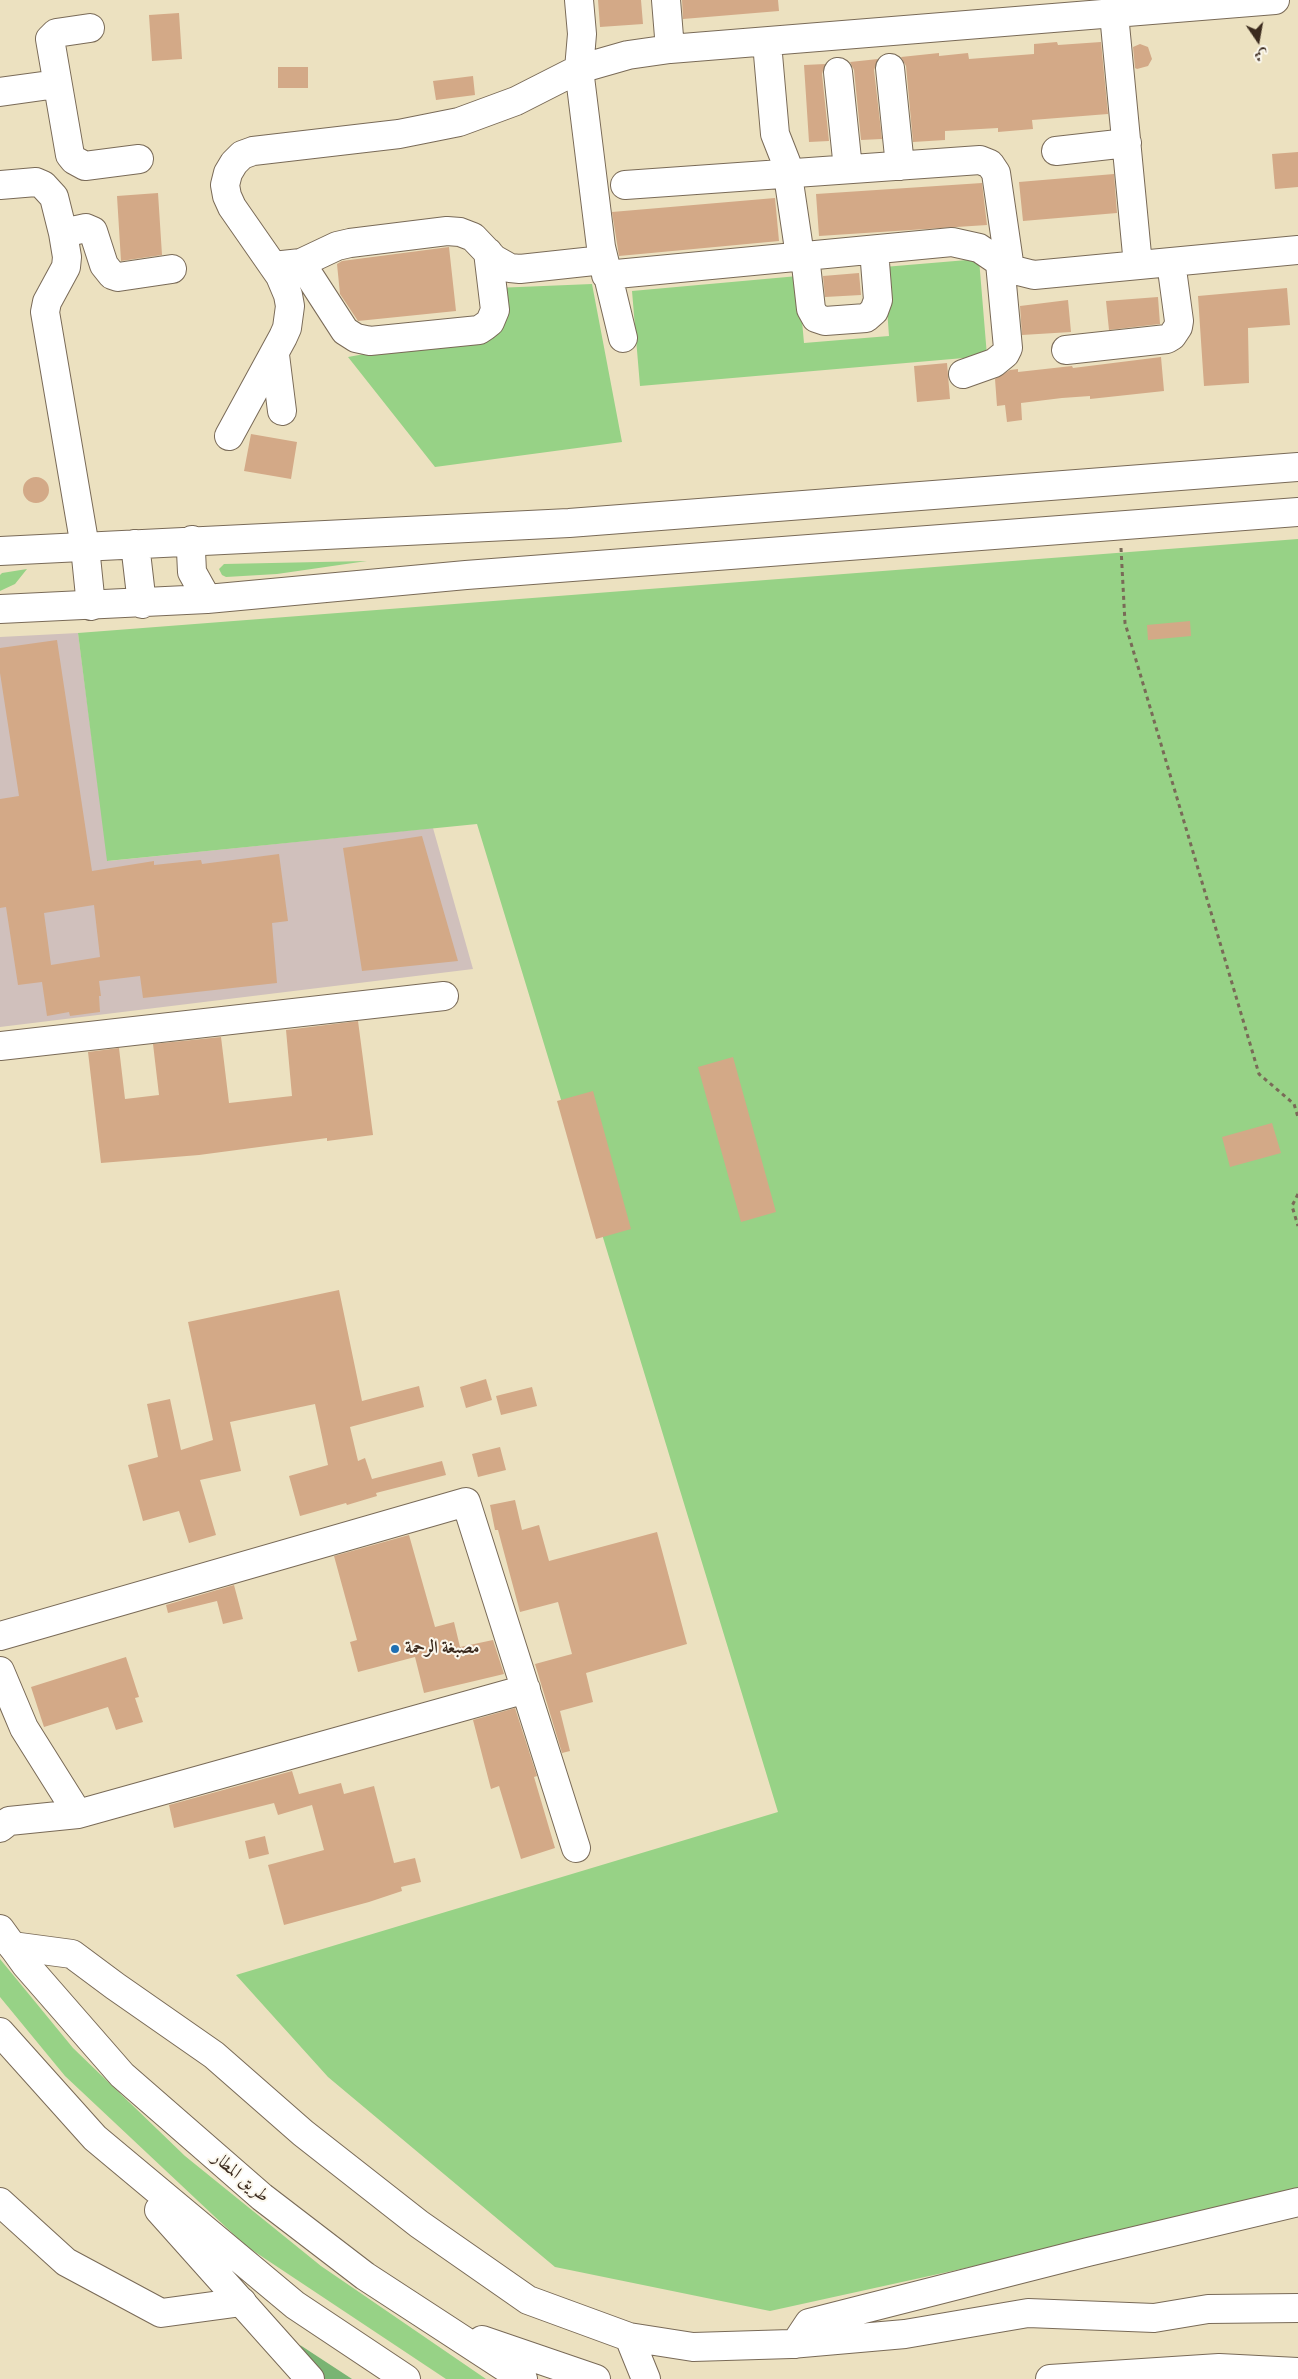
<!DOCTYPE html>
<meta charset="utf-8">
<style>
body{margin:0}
#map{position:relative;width:1298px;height:2379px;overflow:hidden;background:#ece1c0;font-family:"IM FELL Double Pica",Amiri,serif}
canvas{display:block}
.north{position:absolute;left:1233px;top:15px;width:50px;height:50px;-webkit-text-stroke:4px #fbf7ec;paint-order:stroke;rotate:168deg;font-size:14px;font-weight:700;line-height:20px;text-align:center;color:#3b2a1e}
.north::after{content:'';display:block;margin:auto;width:18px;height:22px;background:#3b2a1e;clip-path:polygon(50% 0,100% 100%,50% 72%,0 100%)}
</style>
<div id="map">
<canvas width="1298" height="2379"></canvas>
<div class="north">ش</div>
</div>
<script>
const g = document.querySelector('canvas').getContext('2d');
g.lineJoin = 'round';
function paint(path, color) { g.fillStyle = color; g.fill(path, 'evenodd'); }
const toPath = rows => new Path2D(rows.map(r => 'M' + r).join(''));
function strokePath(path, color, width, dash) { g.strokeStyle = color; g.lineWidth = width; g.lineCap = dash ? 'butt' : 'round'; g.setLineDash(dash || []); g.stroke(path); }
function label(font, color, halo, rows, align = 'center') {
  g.font = font + ' "IM FELL Double Pica",Amiri,serif'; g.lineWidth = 4; g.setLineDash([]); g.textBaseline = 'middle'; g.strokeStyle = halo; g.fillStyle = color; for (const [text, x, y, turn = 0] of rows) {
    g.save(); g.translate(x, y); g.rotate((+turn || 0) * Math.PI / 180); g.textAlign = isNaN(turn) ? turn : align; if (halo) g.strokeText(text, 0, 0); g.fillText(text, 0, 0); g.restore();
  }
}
paint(toPath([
 [78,633,108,861,433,828,473,969,0,1027,0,637]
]), '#d0c0bc');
paint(toPath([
 [979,259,987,356,640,386,632,291,798,276,804,343,889,336,884,267],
 [592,284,622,442,435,467,348,357,496,330,495,288],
 [1298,539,1298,2195,770,2311,555,2267,328,2077,236,1975,778,1812,477,824,107,861,78,633],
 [367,561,277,574,226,577,222,575,219,569,224,564],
 [27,569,15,584,0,591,0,575,2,573],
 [0,1959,73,2048,185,2156,321,2266,486,2379,446,2379,246,2246,65,2076,0,1997]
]), '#97d286');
paint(toPath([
 [300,2345,352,2379,321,2379]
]), '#79b473');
paint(toPath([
 [598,0,641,0,643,24,600,27],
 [682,0,778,0,779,11,683,19],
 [179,13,182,59,152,61,149,15],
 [1057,42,1058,45,1101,42,1108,114,1032,120,1033,129,998,132,998,128,945,131,945,140,913,142,906,66,901,57,939,53,939,56,968,53,969,59,1034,54,1034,44],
 [1140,44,1148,47,1152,59,1148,66,1137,69,1135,68,1133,47],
 [878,59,874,70,882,139,861,140,854,70,850,62],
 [825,64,822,74,829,141,809,142,804,65],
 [278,67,308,67,308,88,278,88],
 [473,76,475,95,436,100,433,81],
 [1298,152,1298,187,1275,189,1272,154],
 [1114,174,1117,213,1023,221,1019,182],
 [982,183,987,225,819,236,816,194],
 [158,193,162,255,121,261,117,196],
 [775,198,779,241,619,256,612,212],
 [449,247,456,311,358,321,340,294,337,264,342,261],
 [859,273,861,295,825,297,823,276],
 [1287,288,1290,325,1248,328,1249,383,1204,386,1198,296],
 [1158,297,1160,324,1109,330,1106,301],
 [1068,300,1071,332,1022,335,1020,306],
 [1161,357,1164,391,1090,399,1090,396,1062,398,1021,403,1022,420,1007,422,1005,405,997,406,995,379,1010,370,1018,369,1018,372,1072,366,1073,368],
 [947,363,950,399,917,402,914,366],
 [251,434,297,442,291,479,244,471],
 '23 490a13 13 0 1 1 26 0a13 13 0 1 1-26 0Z',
 [1190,621,1191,636,1148,640,1147,625],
 [57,640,92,871,154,861,154,865,201,860,202,864,279,854,288,921,272,923,277,983,143,998,140,976,99,981,101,996,99,996,100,1012,70,1016,69,1012,47,1016,42,982,18,985,6,907,0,908,0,799,19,796,0,673,0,648],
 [94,905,100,957,51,965,44,913],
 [422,836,458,961,362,971,343,848],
 [358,1021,373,1135,327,1141,327,1138,199,1155,101,1163,88,1052,119,1048,125,1099,159,1095,153,1044,221,1037,229,1103,292,1096,286,1030],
 [733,1057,776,1212,741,1222,698,1067],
 [593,1091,631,1229,596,1239,557,1101],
 [1272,1123,1281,1153,1230,1167,1222,1137],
 [339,1290,362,1401,419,1386,424,1407,350,1427,358,1461,365,1458,372,1479,442,1461,446,1475,376,1493,377,1496,347,1505,346,1503,300,1516,289,1476,328,1465,315,1404,230,1422,241,1471,200,1480,216,1535,189,1543,179,1511,143,1521,128,1465,158,1457,147,1404,170,1399,181,1450,213,1440,188,1322],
 [486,1379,492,1400,466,1408,460,1387],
 [532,1387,537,1406,501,1415,496,1396],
 [500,1447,506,1470,478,1477,472,1454],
 [515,1500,522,1530,539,1525,549,1561,657,1532,687,1644,586,1673,593,1702,560,1711,570,1751,562,1753,535,1664,572,1654,558,1602,520,1612,498,1530,495,1530,490,1505],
 [409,1535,435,1627,454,1622,460,1647,493,1640,504,1674,424,1693,415,1657,358,1672,350,1642,357,1640,334,1556],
 [234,1585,243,1619,223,1624,217,1601,168,1613,166,1605],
 [126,1657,139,1697,135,1698,143,1722,116,1730,108,1707,44,1727,31,1687],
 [515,1708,537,1776,534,1777,555,1848,521,1859,499,1786,491,1789,473,1720],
 [292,1771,299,1794,341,1783,344,1794,374,1786,394,1863,415,1858,421,1882,401,1887,402,1891,369,1902,284,1925,268,1865,324,1850,312,1805,278,1815,274,1803,174,1828,169,1805],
 [265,1836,269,1854,249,1859,245,1841]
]), '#d3a987');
const minor = toPath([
 [579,0,582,34,579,69,601,247,623,338],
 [666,0,670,49],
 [1114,14,1138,265],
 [90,28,56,33,50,39,70,155,74,160,85,166,139,159],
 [767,43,775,134,786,162,800,256],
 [890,68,900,166],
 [838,72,848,169],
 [0,92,57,84],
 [1056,151,1127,143],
 [0,185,36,182,43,185,54,197,63,233,67,257,66,267,47,302,45,312,85,547,91,606],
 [625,185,980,160,990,164,996,173,1010,269],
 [63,233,86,228,93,231,104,265,112,275,118,277,172,269],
 [805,256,811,309,816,318,825,321,866,318,874,311,878,300,874,250],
 [301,263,345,331,356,338,370,341,479,330,485,326,490,322,495,310,488,252],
 [273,266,301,263,337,246,350,243,447,231,460,232,473,237,494,259,510,268,520,269,603,260],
 [606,275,952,242,979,248,1010,269,1034,275,1298,250],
 [1066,350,1167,339,1172,336,1178,327,1179,321,1171,262],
 [275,355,282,411],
 [963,374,994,363,1005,354,1008,348,1000,263],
 [229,436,283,337,287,328,290,306,288,295,280,276,232,207,227,196,225,185,228,173,234,163,242,155,253,151,399,134,459,122,516,101,579,69,628,55,670,49,1275,0],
 [0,1046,444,996],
 [0,1636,466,1502,576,1848],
 [0,1671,24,1728,78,1814,9,1821,0,1828],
 [78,1814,526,1689],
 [12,1946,72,1954,115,1986,214,2055,303,2133,419,2224,528,2300,629,2337,693,2347,791,2344,905,2334,1028,2313,1154,2318,1208,2309,1298,2308],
 [0,2202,66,2262,161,2313,242,2302],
 [629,2337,646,2379],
 [795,2344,809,2323,1088,2252,1298,2202]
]);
const major = toPath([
 [192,540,191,551,192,572,207,599],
 [135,544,142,604],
 [0,551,569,523,1298,467],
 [0,609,207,599,466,575,1298,512]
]);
const highway = toPath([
 [0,1929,26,1965,122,2075,262,2197,365,2276,523,2379],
 [0,2032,95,2138,295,2305,406,2379],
 [159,2210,310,2379],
 [482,2340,596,2379],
 [1050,2379,1219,2368,1298,2372]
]);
strokePath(minor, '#796a57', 30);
strokePath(major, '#796a57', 30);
strokePath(highway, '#796a57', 30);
strokePath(toPath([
 [1121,548,1125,623,1259,1074,1294,1104,1298,1117],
 [1298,1194,1292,1206,1298,1226]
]), '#796a57', 3, [4, 4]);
strokePath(minor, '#fff', 28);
strokePath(major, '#fff', 28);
strokePath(highway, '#fff', 28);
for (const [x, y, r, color] of [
 [395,1649,5,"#1f6fb2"]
]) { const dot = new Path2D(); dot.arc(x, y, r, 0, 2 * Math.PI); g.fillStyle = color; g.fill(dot); strokePath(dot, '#fbf7ec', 2); }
label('bold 18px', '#3b2a1e', '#fbf7ec', [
 ["مصبغة الرحمة",405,1649]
], 'left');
label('18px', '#3b2a1e', '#fbf7ec', [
 ["طريق المطار",240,2178,40]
]);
</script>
